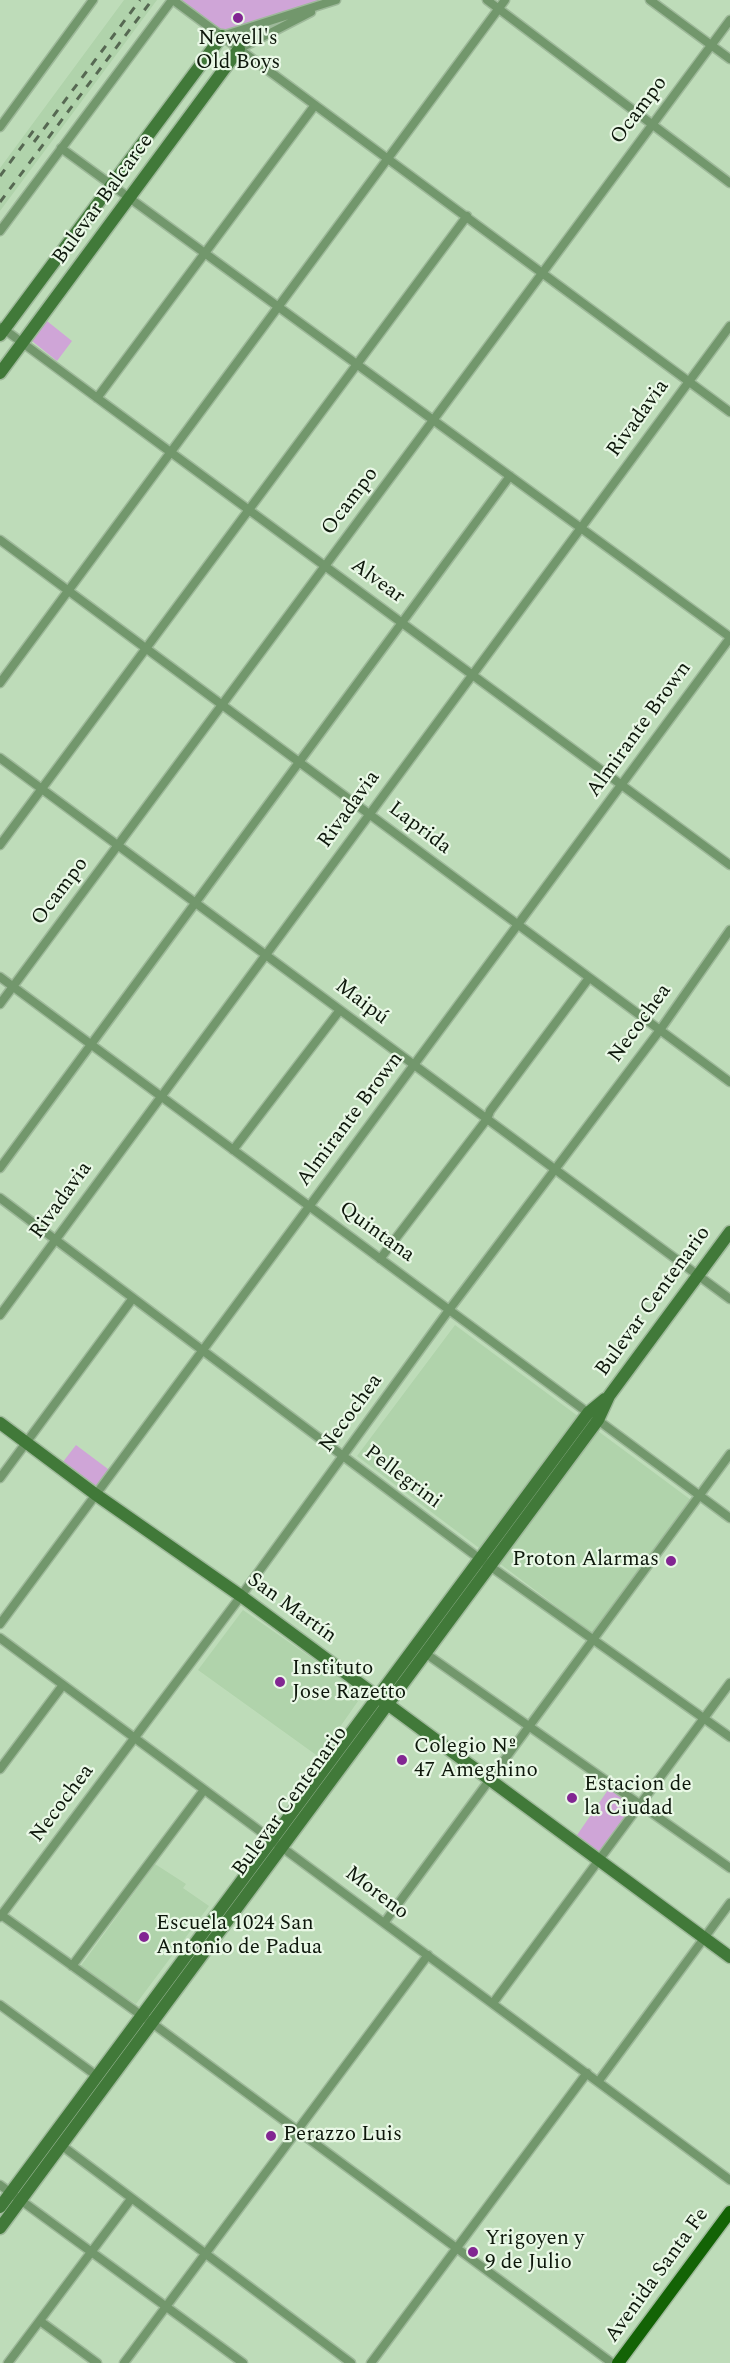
<!DOCTYPE html>
<meta charset="utf-8">
<style>
body{margin:0}
canvas{display:block;background:#bedcb9}
</style>
<canvas width="730" height="2363"></canvas>
<script>
const g = document.querySelector('canvas').getContext('2d');
g.lineJoin = 'round';
function paint(path, color) { g.fillStyle = color; g.fill(path, 'evenodd'); }
const toPath = rows => new Path2D(rows.map(r => 'M' + r).join(''));
function strokePath(path, color, width, dash) { g.strokeStyle = color; g.lineWidth = width; g.lineCap = dash ? 'butt' : 'round'; g.setLineDash(dash || []); g.stroke(path); }
function label(font, color, halo, rows, align = 'center') {
  g.font = font + ' Spectral,serif'; g.lineWidth = 4.5; g.setLineDash([]); g.textBaseline = 'middle'; g.strokeStyle = halo; g.fillStyle = color; for (const [text, x, y, turn = 0] of rows) {
    g.save(); g.translate(x, y); g.rotate((+turn || 0) * Math.PI / 180); g.textAlign = isNaN(turn) ? turn : align; if (halo) g.strokeText(text, 0, 0); g.fillText(text, 0, 0); g.restore();
  }
}
paint(toPath([
 [124,0,157,0,0,211,0,168],
 [455,1325,691,1500,592,1633,357,1456],
 [243,1610,363,1694,319,1757,198,1670],
 [155,1864,186,1884,183,1888,209,1906,136,2004,80,1967]
]), '#b0d3ab');
paint(toPath([
 [173,0,336,0,222,36],
 [47,321,72,341,57,361,32,341],
 [76,1445,112,1472,95,1494,59,1467],
 [612,1784,641,1805,599,1861,573,1841]
]), '#cfa5d7');
const street = toPath([
 [173,0,730,412],
 [487,0,730,183],
 [650,0,730,59],
 [222,36,336,0],
 [239,49,311,12],
 [0,127,93,0],
 [61,148,730,637],
 [0,231,172,0],
 [1,327,730,865],
 [97,398,315,105],
 [0,540,730,1082],
 [0,683,505,0],
 [0,758,730,1299],
 [0,845,467,216],
 [0,977,730,1518],
 [0,1004,730,20],
 [233,1150,340,1010],
 [0,1168,510,476],
 [0,1198,480,1559,730,1737],
 [380,1259,487,1119,490,1111,589,978],
 [0,1315,730,326],
 [0,1478,133,1298],
 [0,1624,730,638],
 [0,1638,730,2180],
 [425,1653,730,1868],
 [0,1769,63,1685],
 [0,1914,152,2023,612,2363],
 [0,1917,241,1596,449,1310,660,1030,730,930],
 [384,1923,730,1454],
 [72,1966,204,1790],
 [493,2003,730,1683],
 [0,2005,97,2076],
 [598,2082,730,1903],
 [61,2145,351,2363],
 [0,2185,243,2363],
 [40,2321,97,2363],
 [8,2363,131,2199],
 [124,2363,428,1955],
 [371,2363,587,2073]
]);
const secondary = toPath([
 [0,335,222,36],
 [0,373,239,49],
 [0,1423,95,1494,241,1596,730,1957],
 [0,2207,588,1413,605,1399],
 [0,2228,598,1420,609,1396,730,1232]
]);
const primary = toPath([
 [618,2363,730,2212]
]);
strokePath(street, '#9eb99a', 11);
strokePath(secondary, '#9eb99a', 15);
strokePath(primary, '#9eb99a', 15);
strokePath(street, '#72976c', 8);
strokePath(secondary, '#417939', 12);
strokePath(primary, '#136305', 12);
strokePath(toPath([
 [34,142,140,0],
 [0,176,34,130],
 [0,202,152,0]
]), '#566852', 3, [8, 8]);
for (const [x, y, r, color] of [
 [238,18,6,"#822692"],
 [671,1561,6,"#822692"],
 [280,1682,6,"#822692"],
 [402,1760,6,"#822692"],
 [572,1798,6,"#822692"],
 [144,1937,6,"#822692"],
 [271,2136,6,"#822692"],
 [473,2252,6,"#822692"]
]) { const dot = new Path2D(); dot.arc(x, y, r, 0, 2 * Math.PI); g.fillStyle = color; g.fill(dot); strokePath(dot, '#e9f8e6', 2); }
label('21px', '#0d170b', '#e9f8e6', [
 ["Newell's",238,40,"center"],
 ["Old Boys",238,64,"center"],
 ["Proton Alarmas",659,1561,"right"],
 ["Instituto",292,1670],
 ["Jose Razetto",292,1694],
 ["Colegio Nº",414,1748],
 ["47 Ameghino",414,1772],
 ["Estacion de",584,1786],
 ["la Ciudad",584,1810],
 ["Escuela 1024 San",156,1925],
 ["Antonio de Padua",156,1949],
 ["Perazzo Luis",283,2136],
 ["Yrigoyen y",485,2240],
 ["9 de Julio",485,2264]
], 'left');
label('21px', '#0d170b', '#e9f8e6', [
 ["Ocampo",640,111,-53],
 ["Bulevar Balcarce",104,200,-54],
 ["Rivadavia",639,419,-54],
 ["Ocampo",351,502,-53],
 ["Alvear",377,582,36],
 ["Almirante Brown",640,730,-54],
 ["Rivadavia",350,810,-54],
 ["Laprida",419,829,37],
 ["Ocampo",61,892,-53],
 ["Maipú",361,1003,37],
 ["Necochea",641,1024,-54],
 ["Almirante Brown",351,1120,-53],
 ["Rivadavia",62,1201,-54],
 ["Quintana",376,1233,36],
 ["Bulevar Centenario",654,1302,-54],
 ["Necochea",352,1414,-54],
 ["Pellegrini",402,1478,37],
 ["San Martín",291,1609,36],
 ["Bulevar Centenario",291,1802,-54],
 ["Necochea",63,1804,-53],
 ["Moreno",376,1894,37],
 ["Avenida Santa Fe",658,2276,-54]
]);
</script>
